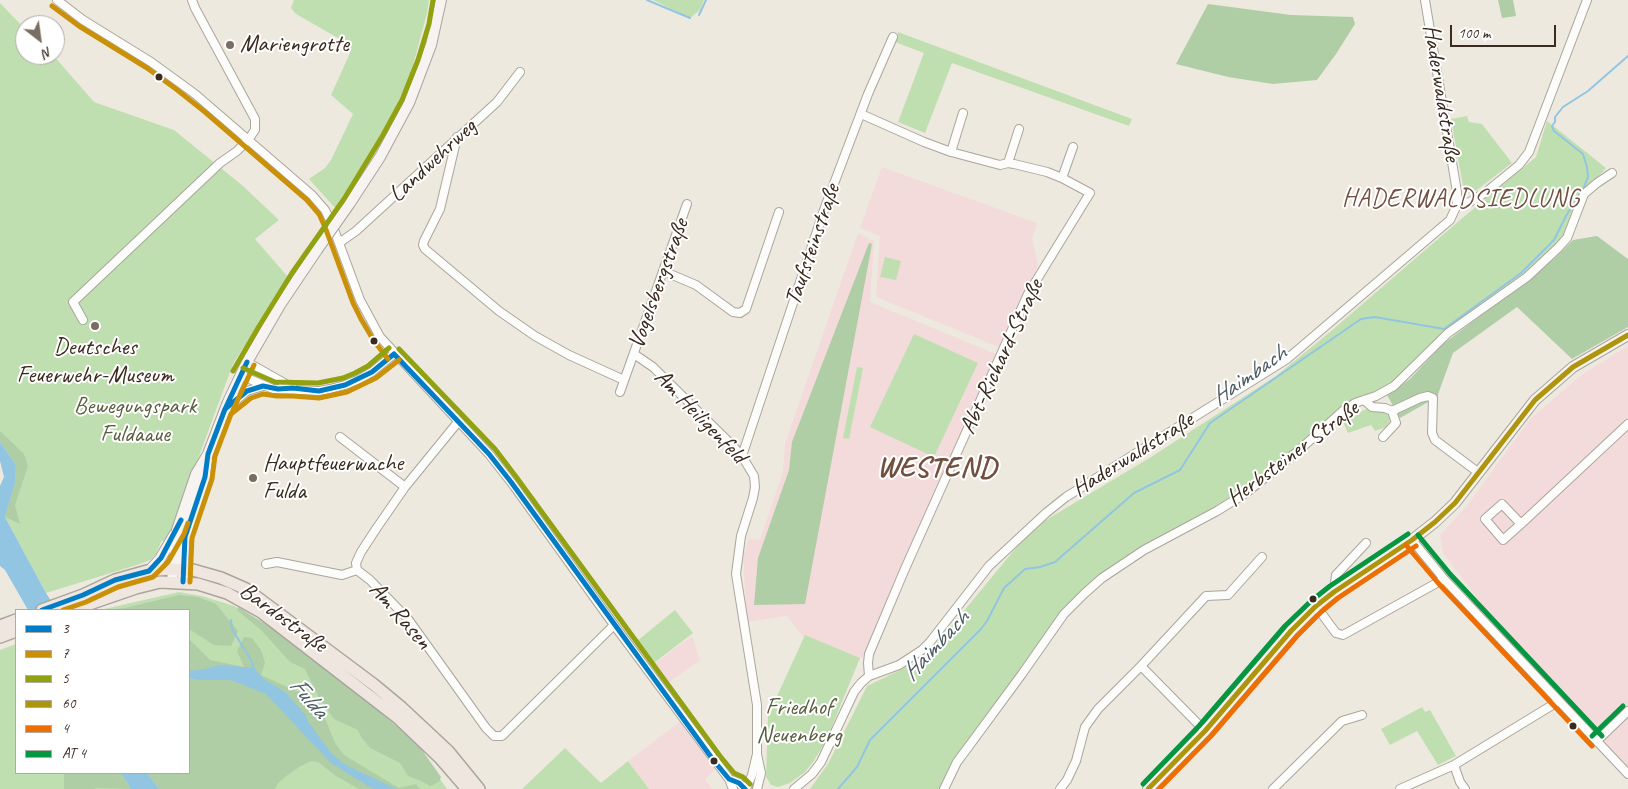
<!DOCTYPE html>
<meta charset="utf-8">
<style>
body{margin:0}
#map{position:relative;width:1628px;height:789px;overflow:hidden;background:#eee9de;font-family:Caveat,sans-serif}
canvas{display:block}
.legend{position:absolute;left:15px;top:609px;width:175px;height:165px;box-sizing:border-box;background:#fff;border:1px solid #b1aaa5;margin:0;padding:6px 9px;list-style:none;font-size:15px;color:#3b2a1e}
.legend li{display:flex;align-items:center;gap:10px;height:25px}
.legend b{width:25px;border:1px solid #b1aaa5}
.north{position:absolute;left:15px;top:15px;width:50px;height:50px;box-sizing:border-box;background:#fff;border:1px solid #b1aaa5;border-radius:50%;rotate:150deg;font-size:14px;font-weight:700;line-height:20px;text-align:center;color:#3b2a1e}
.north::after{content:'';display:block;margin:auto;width:18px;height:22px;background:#7a6d61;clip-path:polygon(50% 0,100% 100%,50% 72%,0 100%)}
.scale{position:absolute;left:1450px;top:25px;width:106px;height:22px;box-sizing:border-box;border:2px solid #3b2a1e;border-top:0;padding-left:6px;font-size:15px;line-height:18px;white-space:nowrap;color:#3b2a1e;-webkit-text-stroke:4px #fff;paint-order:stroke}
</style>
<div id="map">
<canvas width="1628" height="789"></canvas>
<ul class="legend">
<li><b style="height:6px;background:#007dc6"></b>3</li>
<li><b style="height:6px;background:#ca9108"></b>7</li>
<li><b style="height:6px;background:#91a10f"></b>5</li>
<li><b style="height:6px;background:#af950e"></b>60</li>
<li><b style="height:6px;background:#ed6f03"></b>4</li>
<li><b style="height:6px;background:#059641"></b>AT 4</li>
</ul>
<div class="north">N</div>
<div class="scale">100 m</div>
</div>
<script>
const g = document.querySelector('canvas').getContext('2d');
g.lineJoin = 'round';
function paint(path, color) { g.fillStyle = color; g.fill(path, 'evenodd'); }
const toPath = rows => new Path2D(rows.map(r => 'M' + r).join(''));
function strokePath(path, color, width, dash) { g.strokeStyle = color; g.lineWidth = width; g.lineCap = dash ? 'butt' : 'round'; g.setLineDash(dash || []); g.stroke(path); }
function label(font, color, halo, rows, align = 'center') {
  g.font = font + ' Caveat,sans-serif'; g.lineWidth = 4; g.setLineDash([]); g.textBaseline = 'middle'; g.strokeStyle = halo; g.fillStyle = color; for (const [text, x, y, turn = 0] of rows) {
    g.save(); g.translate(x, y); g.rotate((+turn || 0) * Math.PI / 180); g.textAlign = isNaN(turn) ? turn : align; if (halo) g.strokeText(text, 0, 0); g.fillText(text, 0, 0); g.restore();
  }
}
paint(toPath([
 [882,167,1037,223,1032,238,1038,265,999,347,876,297,880,236,860,228],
 [858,233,874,241,870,302,996,354,879,641,867,655,860,658,804,638,787,616,747,622,743,557,749,539,760,540,783,472,785,444],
 [1628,346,1628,768,1496,623,1443,553,1440,535,1466,507,1531,418,1584,373],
 [692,636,700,660,668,683,654,664],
 [680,722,715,770,705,779,712,789,649,789,628,761]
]), '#f2dbda');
paint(toPath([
 [294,0,429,0,427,13,411,73,392,116,357,179,336,209,309,179,325,168,331,160,353,114,331,95,350,53,345,42,296,14,291,8],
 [653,0,704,0,700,10,690,18],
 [0,3,25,29,25,55,53,55,94,102,174,130,243,186,279,220,255,239,288,277,233,364,173,527,166,538,161,542,156,554,150,560,140,564,46,593,5,517,16,465,0,442],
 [898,32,1132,119,1129,126,952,63,925,133,898,122,924,53,895,42],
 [1467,116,1469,122,1482,124,1512,163,1473,193,1468,193,1464,189,1462,181,1451,119],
 [1547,121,1606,168,1582,193,1563,239,1526,278,1466,321,1389,388,1346,412,1253,486,1132,558,1094,587,1059,624,941,789,810,789,828,764,867,686,925,658,1025,537,1036,526,1151,457,1276,376,1330,332,1460,220,1536,157],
 [885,257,901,261,896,280,880,277],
 [914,334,978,363,934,457,870,427],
 [857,367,863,368,849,439,843,438],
 [1377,408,1388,411,1391,419,1386,427,1375,431,1371,425,1348,433,1343,422,1344,420,1366,409],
 [179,592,202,596,234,606,296,645,417,746,447,789,0,789,0,650,16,644,16,773,189,773,189,610,100,610],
 [675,610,693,633,654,663,637,641],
 [805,635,860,658,825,743,813,762,805,772,790,783,778,787,771,785,766,777,768,716],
 [1422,707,1425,712,1430,710,1456,756,1438,765,1417,731,1390,745,1381,729],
 [565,748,601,783,628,761,649,789,522,789]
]), '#c0dfb1');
paint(toPath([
 [1498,0,1513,0,1516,16,1502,18],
 [1208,4,1291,15,1353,17,1355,24,1336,54,1317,80,1273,84,1228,77,1176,64],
 [1597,236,1628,259,1628,327,1572,359,1517,307,1453,353,1437,397,1400,418,1387,395,1410,379,1442,345,1554,259,1573,240],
 [869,243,872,244,805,604,754,605,758,558,789,470,792,442],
 [0,431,24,454,28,466,15,505,20,524,5,517,15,482,16,465,0,442],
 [179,595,198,597,216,604,238,631,231,646,214,645,189,629,189,610,105,610,125,608],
 [238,607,296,643,417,743,441,777,439,782,430,786,421,781,408,776,400,763,370,748,361,737,358,730,334,719,319,698,305,669,290,662,262,631,237,610],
 [244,637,252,638,261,650,265,663,261,675,303,694,306,697,325,718,335,743,344,755,399,788,416,784,420,789,359,789,336,776,318,762,311,761,299,767,285,777,278,783,275,789,159,789,147,773,189,773,189,639,210,660,244,667,237,651],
 [64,773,121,773,131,789,95,788,96,789,64,789]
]), '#afcea6');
paint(toPath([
 [0,442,16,465,15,482,5,517,46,593,57,610,28,610,5,570,0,566,0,486,4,477,0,461],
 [220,665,254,668,264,679,285,692,304,713,309,723,331,753,344,764,396,789,373,789,331,763,266,694,231,680,199,680,189,678,189,671,205,669],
 [121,773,147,773,159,789,131,789]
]), '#91c5e2');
strokePath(toPath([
 [647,0,690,18],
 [699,15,706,0],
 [231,620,232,629,251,660,254,669],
 [838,789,857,767,870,740,981,629,987,621,1004,588,1025,569,1040,567,1055,562,1134,493,1180,470,1210,423,1361,319,1375,317,1444,329,1521,273,1554,240,1566,216,1584,187,1588,177,1587,167,1583,154,1554,131,1552,126,1555,122,1555,117,1563,107,1588,91,1628,56]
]), '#91c5e2', 2);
const street = toPath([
 [57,0,83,20,151,62,195,94,312,195,325,210,332,224,360,300,380,337,489,454,514,486,614,625,729,779,733,789],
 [861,114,924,142,951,152,1000,165,1008,163,1014,164,1047,172,1062,178,1090,193,1028,294,904,571,869,654,868,663,869,676],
 [457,137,440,209,424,241,423,245,425,249,499,311,535,336,569,355,624,380],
 [951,152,963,113],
 [1008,163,1019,129],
 [1062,178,1073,147],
 [1457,205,1470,202,1486,192,1519,165,1529,152,1587,0],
 [339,243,356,231,497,102,520,72],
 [663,271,696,285,733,312,740,313,746,309,779,212],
 [83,320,73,302,220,163,237,151,248,140,255,130,255,119,195,8,192,0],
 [634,354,653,367,729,442,742,456,754,476,755,487,753,498,741,536,736,574,757,705,757,754,761,773,757,789],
 [247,362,293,388],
 [240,375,273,389,319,391,330,389,345,385,358,380,372,372,394,354],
 [620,392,687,204],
 [1364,400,1372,407,1385,408,1392,411,1420,398,1428,396,1433,398,1432,433,1435,440,1479,473],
 [227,408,247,391,263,386],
 [458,422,405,487,376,529,361,552,356,563,357,570,370,580,408,619,486,728,494,736,502,736,614,625],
 [340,437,405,487],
 [1383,437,1396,423,1392,411],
 [742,456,824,210,868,94,893,37],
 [1521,524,1502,504,1485,519,1503,540,1521,524,1628,424],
 [1412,540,1444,579,1628,774],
 [266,564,277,562,342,575,357,570],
 [1334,592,1336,575,1366,543],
 [1316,606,1336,633,1343,635,1444,579],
 [1141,666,1205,731],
 [1597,741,1628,711],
 [729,779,739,783,745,789],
 [746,789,752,775,757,754],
 [794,789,812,774,821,762,854,692,861,683,869,676,899,665,922,650,930,642,989,566,1046,513,1066,497,1287,359,1450,220,1457,205,1457,192,1425,0],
 [944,789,957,762,969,746,1022,674,1064,614,1084,594,1102,578,1144,550,1217,511,1246,493,1298,451,1344,410,1355,403,1376,396,1394,386,1448,333,1527,277,1558,248,1567,238,1584,194,1597,183,1612,173],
 [1060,789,1067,780,1076,761,1085,727,1098,709,1141,666,1206,596,1228,595,1262,557],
 [1273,789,1342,721,1362,715],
 [1400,789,1454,765],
 [1465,789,1460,782,1454,765,1559,701]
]);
const secondary = toPath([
 [350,203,380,157,409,103,431,45,441,0],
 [149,571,160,559,174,535],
 [172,582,177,530,196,474,208,454,228,402,247,362,280,305,317,250],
 [183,582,184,541,205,477,207,460],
 [1148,789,1205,731,1291,631,1316,606,1334,592,1412,540,1435,522,1455,503,1535,400,1573,367,1628,335]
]);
const primary = toPath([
 [42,610,83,595,115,580,147,571,170,569,193,570,221,578,246,589,373,684,402,708,448,751,479,789],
 [72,610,136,588,160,582,198,584,227,593,261,612,398,718,440,758,467,789],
 [0,626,16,620],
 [0,637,16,631]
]);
strokePath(street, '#aaa59d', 10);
strokePath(secondary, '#aaa59d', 12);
strokePath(primary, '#aaa59d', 14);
strokePath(street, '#fcfcfa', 8);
strokePath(secondary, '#f6f3f0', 10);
strokePath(primary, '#efe6df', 11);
const secondaryBridge = toPath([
 [317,250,350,203]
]);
strokePath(secondaryBridge, '#aaa59d', 12, []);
strokePath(secondaryBridge, '#f6f3f0', 10);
strokePath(toPath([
 [394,354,489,454,511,482,714,761,729,779,739,783,745,789],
 [226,407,247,362],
 [183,582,185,537,205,477,208,454,225,409,247,391,263,386,278,389,293,388,319,391,345,385,372,372,394,354],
 [42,610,83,595,115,580,149,571,161,558,181,520]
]), '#007dc6', 5);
strokePath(toPath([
 [52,6,79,26,147,68,176,89,205,112,307,200,319,214,325,227,353,303,361,319,374,341,388,359],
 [233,410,254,365],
 [190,582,192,538,212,479,215,456,231,414,251,398,263,394,277,396,293,396,319,398,347,392,376,378,399,360],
 [63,610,86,602,118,587,153,577,168,562,184,534,188,523]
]), '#ca9108', 5);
strokePath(toPath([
 [399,349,495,449,517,478,720,756,734,773,743,777,750,784],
 [243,368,275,382,318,383,343,378,355,373,368,366,389,348],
 [233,371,258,328,292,273,344,199,383,135,402,100,418,60,429,24,433,0]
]), '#91a10f', 5);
strokePath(toPath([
 [1148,789,1205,731,1291,631,1316,606,1334,592,1412,540,1435,522,1455,503,1535,400,1573,367,1628,335]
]), '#af950e', 5);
strokePath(toPath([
 [1406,545,1439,584,1592,746],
 [1159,789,1211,736,1297,636,1321,612,1338,598,1416,546]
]), '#ed6f03', 5);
strokePath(toPath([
 [1418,535,1450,574,1602,736],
 [1592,736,1623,706],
 [1143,784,1199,726,1285,626,1311,601,1330,586,1408,534]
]), '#059641', 5);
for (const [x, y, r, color] of [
 [230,45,5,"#7a6d61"],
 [159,77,4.5,"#3b2a1e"],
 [95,326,5,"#7a6d61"],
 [374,341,4.5,"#3b2a1e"],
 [253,478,5,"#7a6d61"],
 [1313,599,4.5,"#3b2a1e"],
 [1573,726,4.5,"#3b2a1e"],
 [714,761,4.5,"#3b2a1e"]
]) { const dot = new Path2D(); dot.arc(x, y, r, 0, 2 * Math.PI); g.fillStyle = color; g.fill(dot); strokePath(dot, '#fff', 2); }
label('24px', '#3b2a1e', '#fff', [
 ["Mariengrotte",240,45],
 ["Deutsches",95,348,"center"],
 ["Feuerwehr-Museum",95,376,"center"],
 ["Hauptfeuerwache",263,464],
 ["Fulda",263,492]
], 'left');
label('24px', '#3b2a1e', '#fff', [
 ["Haderwaldstraße",1441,93,81],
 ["Landwehrweg",433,161,-43],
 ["Taufsteinstraße",813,245,-71],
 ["Vogelsbergstraße",659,284,-70],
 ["Abt-Richard-Straße",1002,357,-65],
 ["Am Heiligenfeld",700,417,46],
 ["Herbsteiner Straße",1293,454,-37],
 ["Haderwaldstraße",1133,455,-32],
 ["Am Rasen",400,616,49],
 ["Bardostraße",283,618,36]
]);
label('24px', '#585e3f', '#fff', [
 ["Bewegungspark",135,407],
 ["Fuldaaue",135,435],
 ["Friedhof",799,708],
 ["Neuenberg",799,736]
]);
g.letterSpacing = '1px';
label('25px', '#715040', '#fff', [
 ["HADERWALDSIEDLUNG",1461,199]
]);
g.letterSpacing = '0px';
label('italic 25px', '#4b5b63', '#fff', [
 ["Haimbach",1249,376,-35],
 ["Haimbach",936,646,-47],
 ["Fulda",308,698,49]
]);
g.letterSpacing = '1px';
label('bold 29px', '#715040', '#fff', [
 ["WESTEND",937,468]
]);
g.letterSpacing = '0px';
</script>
